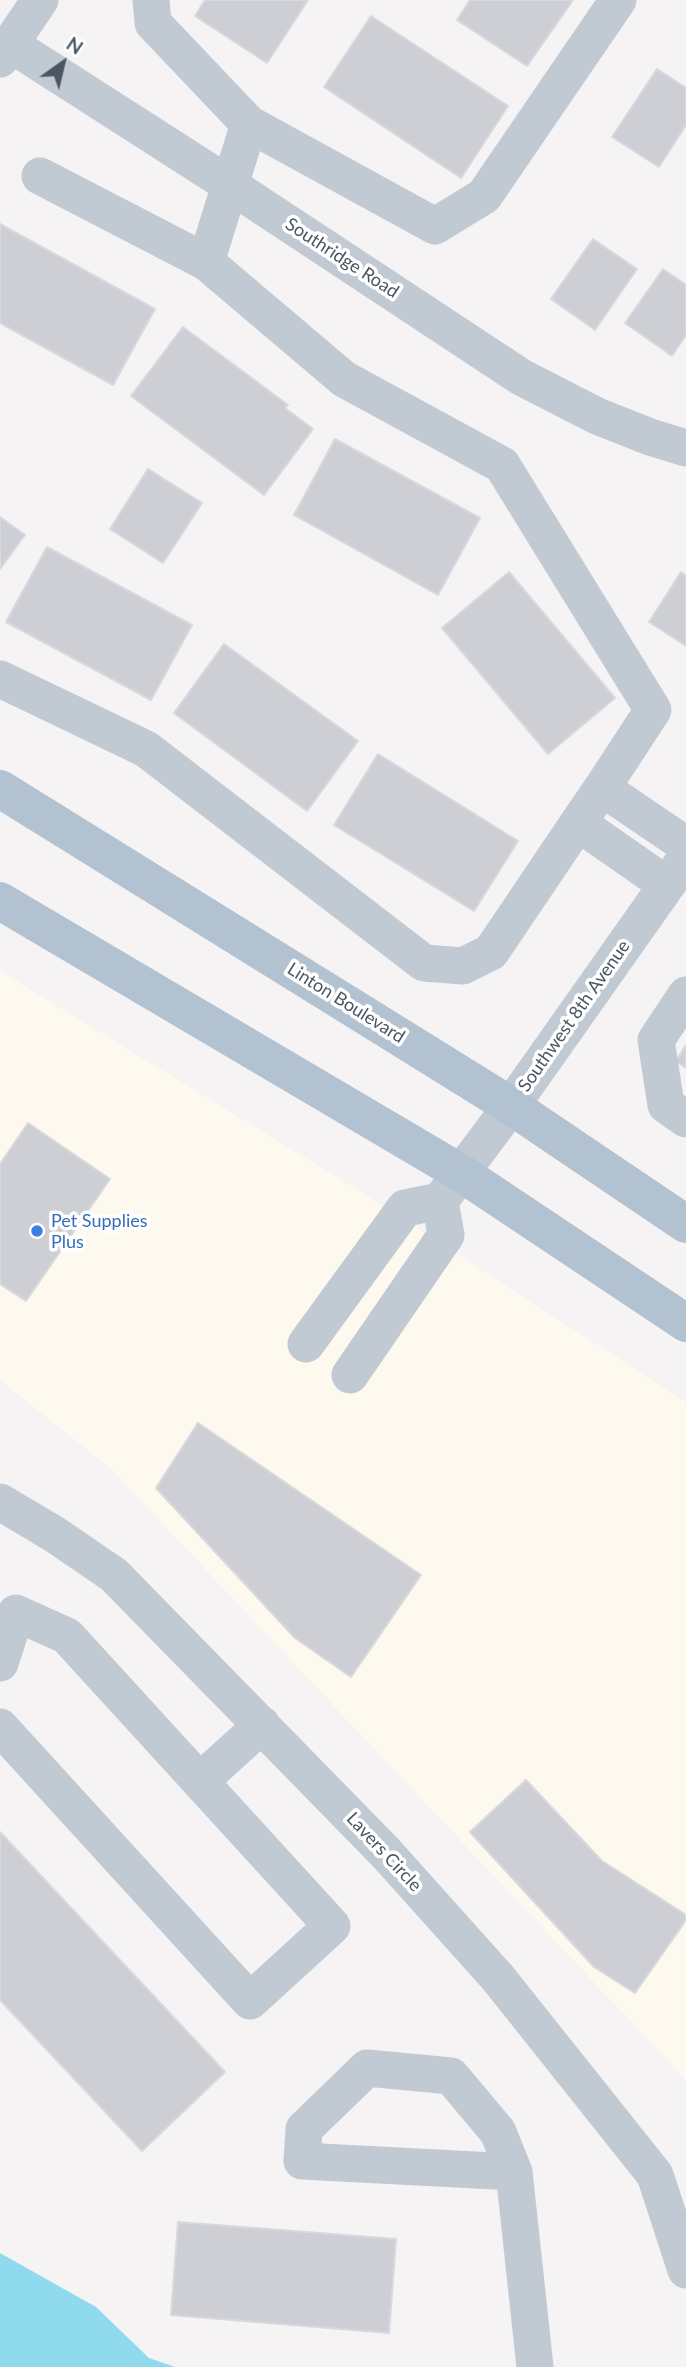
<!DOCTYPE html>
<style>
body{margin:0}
#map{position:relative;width:686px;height:2367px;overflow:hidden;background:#f5f3f3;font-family:Lato,sans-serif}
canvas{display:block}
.north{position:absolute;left:28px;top:28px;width:70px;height:70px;-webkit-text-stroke:5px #fff;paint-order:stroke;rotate:34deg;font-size:19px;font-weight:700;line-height:28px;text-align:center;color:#4a5661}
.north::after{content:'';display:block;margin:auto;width:24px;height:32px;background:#4a5661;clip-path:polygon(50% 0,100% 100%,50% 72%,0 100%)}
</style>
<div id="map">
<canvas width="686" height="2367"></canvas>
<div class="north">N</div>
</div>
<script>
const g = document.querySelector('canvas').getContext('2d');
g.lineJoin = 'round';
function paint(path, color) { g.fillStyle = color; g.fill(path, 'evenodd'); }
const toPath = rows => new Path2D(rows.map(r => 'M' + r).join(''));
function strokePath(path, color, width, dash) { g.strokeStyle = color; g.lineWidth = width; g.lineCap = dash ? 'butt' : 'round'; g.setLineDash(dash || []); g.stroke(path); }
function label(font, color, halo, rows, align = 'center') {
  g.font = font + ' Lato,sans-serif'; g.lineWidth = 7; g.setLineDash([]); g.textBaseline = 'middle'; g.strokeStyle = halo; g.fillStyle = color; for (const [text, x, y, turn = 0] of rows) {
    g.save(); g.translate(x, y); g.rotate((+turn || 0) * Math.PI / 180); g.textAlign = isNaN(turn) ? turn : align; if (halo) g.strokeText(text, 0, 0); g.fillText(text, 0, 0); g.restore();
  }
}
paint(toPath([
 [0,971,345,1182,686,1402,686,2080,110,1468,0,1380]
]), '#fdf9ef');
paint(toPath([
 [0,2253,96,2307,149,2358,175,2367,0,2367]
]), '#90daee');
const building = toPath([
 [205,0,308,0,267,63,195,16,205,0],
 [470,0,573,0,527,66,457,20,470,0],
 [371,16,508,106,461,178,324,87,371,16],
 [657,69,686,88,686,125,659,167,612,137,657,69],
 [0,224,155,309,113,385,0,323,0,224],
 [593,239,637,269,595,330,551,299,593,239],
 [663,269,686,285,686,335,672,356,625,323,663,269],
 [183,327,288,405,285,408,313,429,264,495,131,396,183,327],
 [335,439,480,518,438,595,294,515,335,439],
 [148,469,202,503,163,563,110,529,148,469],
 [0,517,25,535,0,569,0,517],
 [47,547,192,625,151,700,6,622,47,547],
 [509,572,615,698,548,754,442,628,509,572],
 [681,572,686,576,686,646,649,622,681,572],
 [224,644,358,741,307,811,174,713,224,644],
 [378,754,518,841,474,911,334,825,378,754],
 [686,1045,686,1068,676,1061,686,1045],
 [28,1123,110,1179,26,1301,0,1284,0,1164,28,1123],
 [198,1423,421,1575,351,1677,295,1638,156,1488,198,1423],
 [526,1780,602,1861,686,1915,686,1920,635,1993,594,1967,470,1832,526,1780],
 [0,1832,225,2072,142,2151,0,2000,0,1832],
 [178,2222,396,2239,389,2333,171,2315,178,2222]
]);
paint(building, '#cdcfd5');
strokePath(building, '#d7d9de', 2);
strokePath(toPath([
 [151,0,153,23,249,124,435,226,484,196,618,0],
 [10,44,230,185,521,377,597,416,650,437,686,448],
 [0,59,40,0],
 [40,176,206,262,344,379,502,465,653,710,602,788],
 [206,262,249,124],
 [0,679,146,749,424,963,463,966,491,952,578,823],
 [667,885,578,823,602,788,686,845],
 [686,995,656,1040,666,1105,686,1119],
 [306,1344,405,1208,440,1201,511,1106,686,858],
 [350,1375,446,1235,440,1201],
 [0,1502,54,1534,114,1575,386,1853,498,1978,655,2175,686,2270],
 [0,1663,16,1613,67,1636,332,1926,250,2001,0,1727],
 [200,1781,262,1725],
 [514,2172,302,2161,304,2129,367,2068,451,2076,498,2132,514,2172,535,2367]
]), '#c1cad2', 37);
strokePath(toPath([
 [0,789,511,1106,686,1224],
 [0,901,461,1173,686,1323]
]), '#b3c2d1', 38);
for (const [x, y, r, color] of [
 [37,1231,7,"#3f7fe0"]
]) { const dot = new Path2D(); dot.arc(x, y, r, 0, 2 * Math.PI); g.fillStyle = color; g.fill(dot); strokePath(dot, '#fff', 2.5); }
label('18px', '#4a5661', '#fff', [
 ["Southridge Road",342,258,33],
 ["Linton Boulevard",346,1003,32],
 ["Southwest 8th Avenue",574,1016,-55],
 ["Lavers Circle",384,1852,47]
]);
label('18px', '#366cbe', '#fff', [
 ["Pet Supplies",51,1221],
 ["Plus",51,1242]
], 'left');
</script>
